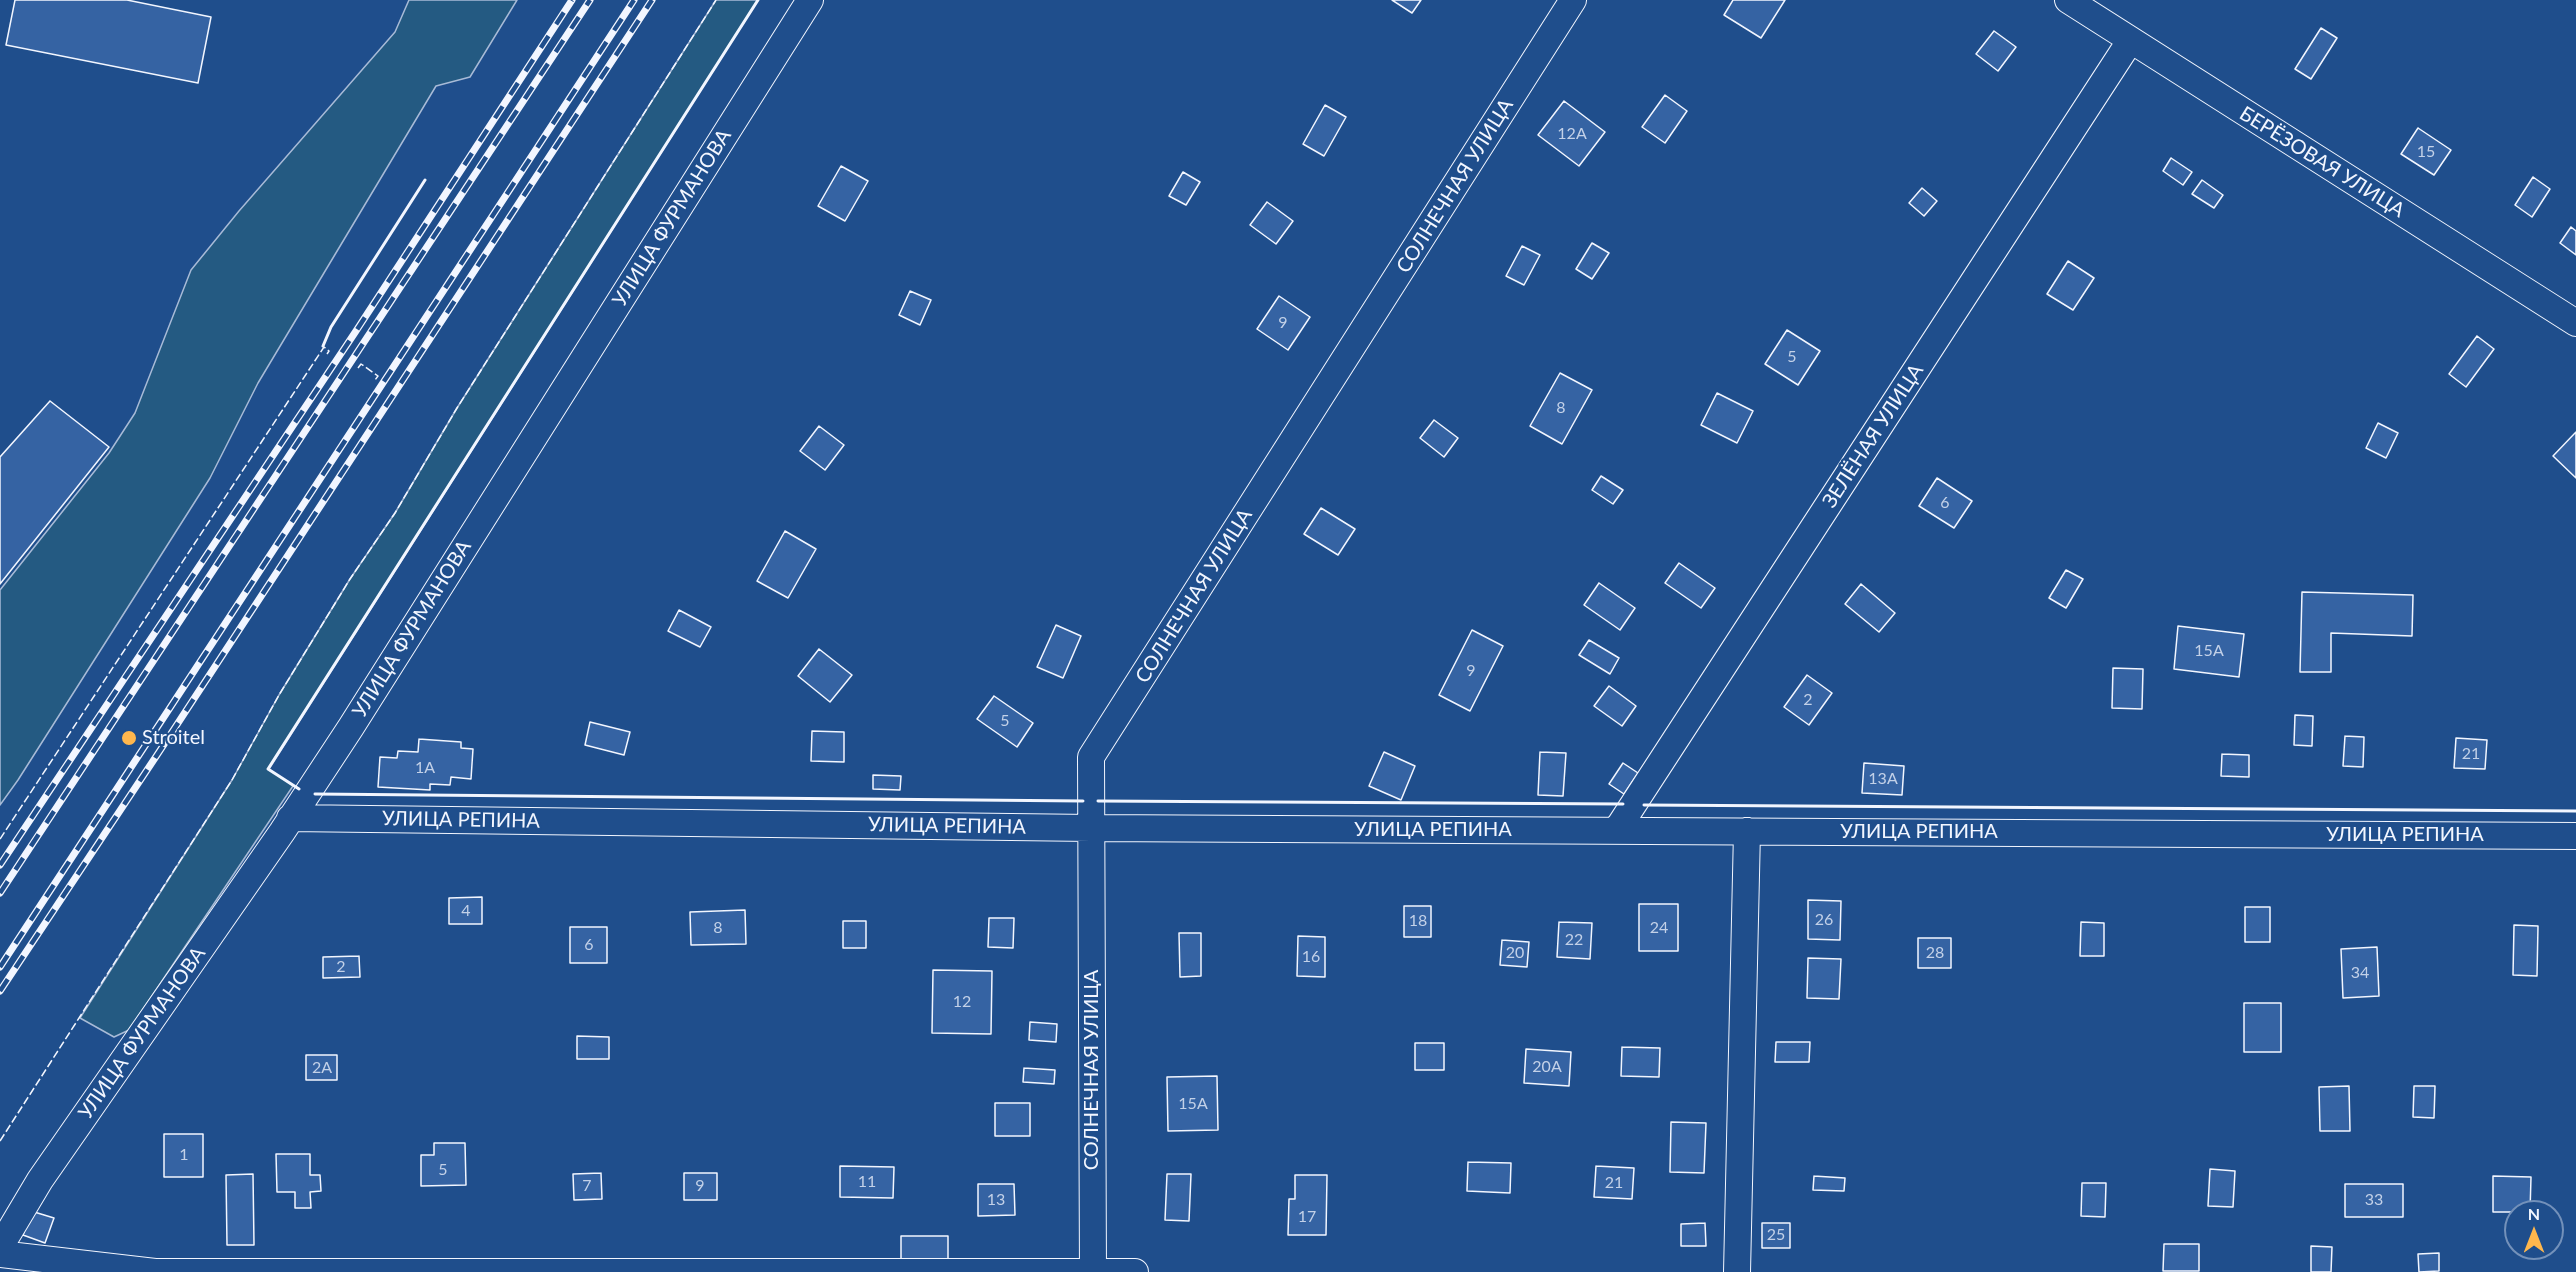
<!DOCTYPE html>
<meta charset="utf-8">
<style>
body{margin:0}
#map{position:relative;width:2576px;height:1272px;overflow:hidden;background:#1f4e8c;font-family:Lato,sans-serif}
canvas{display:block}
.north{position:absolute;left:2504px;top:1200px;width:60px;height:60px;box-sizing:border-box;background:#1f4e8c;border:2px solid #7391ba;border-radius:50%;rotate:0deg;font-size:16px;font-weight:700;line-height:24px;text-align:center;color:#f2f6ff}
.north::after{content:'';display:block;margin:auto;width:21px;height:27px;background:#ffb74d;clip-path:polygon(50% 0,100% 100%,50% 72%,0 100%)}
</style>
<div id="map">
<canvas width="2576" height="1272"></canvas>
<div class="north">N</div>
</div>
<script>
const g = document.querySelector('canvas').getContext('2d');
g.lineJoin = 'round';
function paint(path, color) { g.fillStyle = color; g.fill(path, 'evenodd'); }
const toPath = rows => new Path2D(rows.map(r => 'M' + r).join(''));
function strokePath(path, color, width, dash) { g.strokeStyle = color; g.lineWidth = width; g.lineCap = dash ? 'butt' : 'round'; g.setLineDash(dash || []); g.stroke(path); }
function label(font, color, halo, rows, align = 'center') {
  g.font = font + ' Lato,sans-serif'; g.lineWidth = 4.5; g.setLineDash([]); g.textBaseline = 'middle'; g.strokeStyle = halo; g.fillStyle = color; for (const [text, x, y, turn = 0] of rows) {
    g.save(); g.translate(x, y); g.rotate((+turn || 0) * Math.PI / 180); g.textAlign = isNaN(turn) ? turn : align; if (halo) g.strokeText(text, 0, 0); g.fillText(text, 0, 0); g.restore();
  }
}
const green = toPath([
 [409,0,517,0,470,77,436,86,258,383,210,478,18,780,0,805,0,590,109,453,135,413,191,270,239,211,395,32,409,0],
 [716,0,758,0,269,769,293,786,129,1030,114,1037,80,1018,232,780,279,695,350,579,395,513,457,408,716,0]
]);
paint(green, '#245a82');
strokePath(green, '#a8bbd7', 1.5);
const building = toPath([
 [15,0,127,0,211,17,198,83,6,45,15,0],
 [1392,0,1421,0,1412,13,1392,0],
 [1733,0,1785,0,1761,38,1724,15,1733,0],
 [2321,28,2337,38,2311,79,2295,69,2321,28],
 [1994,31,2016,47,1998,71,1976,54,1994,31],
 [1665,95,1687,111,1665,143,1642,127,1665,95],
 [1564,101,1605,132,1579,166,1538,135,1564,101],
 [1325,105,1346,117,1324,156,1303,144,1325,105],
 [2418,128,2451,150,2434,175,2401,154,2418,128],
 [2171,158,2192,172,2183,185,2163,171,2171,158],
 [841,166,868,181,845,221,818,206,841,166],
 [1183,172,1200,182,1186,205,1169,196,1183,172],
 [2533,177,2550,189,2532,217,2515,205,2533,177],
 [2202,180,2223,195,2214,208,2192,194,2202,180],
 [1922,188,1937,201,1924,216,1909,203,1922,188],
 [1267,202,1293,221,1276,244,1250,225,1267,202],
 [2571,227,2576,231,2576,255,2560,243,2571,227],
 [1592,243,1609,253,1592,279,1576,269,1592,243],
 [1522,246,1540,255,1524,285,1506,276,1522,246],
 [2068,261,2094,278,2073,310,2047,294,2068,261],
 [910,291,931,300,920,325,899,315,910,291],
 [1279,296,1310,317,1288,350,1257,329,1279,296],
 [1787,330,1820,351,1798,385,1765,364,1787,330],
 [2477,336,2494,349,2466,387,2449,374,2477,336],
 [1560,373,1592,390,1562,444,1530,426,1560,373],
 [1717,393,1753,411,1737,443,1701,425,1717,393],
 [50,401,109,447,0,584,0,457,50,401],
 [1434,420,1458,438,1444,457,1420,438,1434,420],
 [2378,423,2398,433,2386,458,2366,448,2378,423],
 [819,426,844,445,825,470,800,451,819,426],
 [2576,432,2576,478,2553,456,2576,432],
 [1601,476,1623,490,1613,504,1592,490,1601,476],
 [1937,478,1972,501,1954,528,1919,506,1937,478],
 [1321,508,1355,529,1338,555,1304,534,1321,508],
 [785,531,816,549,788,598,757,581,785,531],
 [1679,563,1715,588,1701,608,1665,583,1679,563],
 [2066,570,2083,579,2066,608,2049,598,2066,570],
 [1599,583,1635,608,1620,630,1584,605,1599,583],
 [1861,584,1895,613,1879,632,1845,604,1861,584],
 [2302,592,2413,595,2412,636,2331,633,2331,672,2300,672,2302,592],
 [679,610,711,627,700,647,668,631,679,610],
 [1056,625,1081,636,1063,678,1037,667,1056,625],
 [2178,626,2244,634,2239,677,2174,669,2178,626],
 [1472,630,1503,646,1470,711,1439,695,1472,630],
 [1589,640,1619,658,1610,674,1579,655,1589,640],
 [819,649,852,675,830,702,798,676,819,649],
 [2113,668,2143,669,2142,709,2112,708,2113,668],
 [1807,675,1832,693,1809,725,1784,707,1807,675],
 [1609,686,1636,706,1622,726,1594,706,1609,686],
 [994,696,1033,723,1017,747,977,719,994,696],
 [2295,715,2313,716,2312,746,2294,745,2295,715],
 [590,722,630,732,624,755,585,745,590,722],
 [812,731,844,732,844,762,811,761,812,731],
 [2345,736,2364,737,2363,767,2343,766,2345,736],
 [2456,738,2487,740,2485,769,2454,768,2456,738],
 [419,739,461,742,461,748,473,749,471,779,451,777,450,785,430,784,430,790,378,787,380,757,397,758,398,751,418,752,419,739],
 [1384,752,1415,766,1401,800,1369,786,1384,752],
 [1540,752,1566,753,1563,796,1538,795,1540,752],
 [2222,754,2249,755,2249,777,2221,776,2222,754],
 [1623,763,1638,773,1624,794,1609,784,1623,763],
 [1864,763,1904,766,1902,795,1862,793,1864,763],
 [873,775,901,776,900,790,873,789,873,775],
 [482,897,482,924,449,924,449,898,482,897],
 [1808,900,1841,901,1840,940,1808,939,1808,900],
 [1639,904,1678,904,1678,951,1639,951,1639,904],
 [1404,906,1431,906,1431,937,1404,937,1404,906],
 [2245,907,2270,907,2270,942,2245,942,2245,907],
 [745,910,746,944,691,945,690,912,745,910],
 [989,918,1014,918,1013,948,988,947,989,918],
 [843,921,866,921,866,948,843,948,843,921],
 [1559,922,1592,923,1590,959,1557,957,1559,922],
 [2081,922,2104,923,2104,956,2080,956,2081,922],
 [2514,925,2538,926,2537,976,2513,975,2514,925],
 [570,927,607,927,607,963,570,963,570,927],
 [1179,933,1201,933,1201,976,1180,977,1179,933],
 [1298,936,1325,937,1325,977,1297,976,1298,936],
 [1918,938,1951,938,1951,968,1918,968,1918,938],
 [1502,940,1529,942,1527,967,1500,965,1502,940],
 [2377,947,2379,996,2343,998,2341,949,2377,947],
 [359,956,360,977,323,978,323,957,359,956],
 [1808,958,1841,959,1839,999,1807,998,1808,958],
 [933,970,992,971,991,1034,932,1033,933,970],
 [2244,1003,2281,1003,2281,1052,2244,1052,2244,1003],
 [1030,1022,1057,1024,1056,1042,1029,1040,1030,1022],
 [577,1036,609,1037,609,1059,577,1059,577,1036],
 [1776,1042,1810,1042,1809,1062,1775,1062,1776,1042],
 [1415,1043,1444,1043,1444,1070,1415,1070,1415,1043],
 [1622,1047,1660,1048,1659,1077,1621,1076,1622,1047],
 [1526,1049,1571,1052,1569,1086,1524,1083,1526,1049],
 [306,1055,337,1055,337,1080,306,1080,306,1055],
 [1024,1068,1055,1070,1054,1084,1023,1082,1024,1068],
 [1217,1076,1218,1130,1168,1131,1167,1077,1217,1076],
 [2349,1086,2350,1131,2320,1131,2319,1087,2349,1086],
 [2414,1086,2435,1086,2434,1118,2413,1117,2414,1086],
 [995,1103,1030,1103,1030,1136,995,1136,995,1103],
 [1671,1122,1706,1123,1704,1173,1670,1172,1671,1122],
 [164,1134,203,1134,203,1177,164,1177,164,1134],
 [434,1143,465,1143,466,1185,421,1186,421,1155,434,1155,434,1143],
 [276,1154,310,1154,310,1175,320,1175,321,1191,310,1192,311,1208,295,1208,295,1192,277,1192,276,1154],
 [1468,1162,1511,1163,1510,1193,1467,1191,1468,1162],
 [840,1166,894,1167,893,1198,840,1197,840,1166],
 [1596,1166,1634,1168,1632,1199,1594,1197,1596,1166],
 [2210,1169,2235,1171,2233,1207,2208,1206,2210,1169],
 [601,1173,602,1199,574,1200,573,1174,601,1173],
 [684,1173,717,1173,717,1200,684,1200,684,1173],
 [253,1174,254,1245,227,1245,226,1175,253,1174],
 [1167,1174,1191,1174,1189,1221,1165,1220,1167,1174],
 [1295,1175,1327,1175,1326,1235,1288,1235,1289,1199,1295,1199,1295,1175],
 [1814,1176,1845,1178,1844,1191,1813,1190,1814,1176],
 [2493,1176,2531,1177,2530,1212,2493,1212,2493,1176],
 [2082,1183,2106,1183,2105,1217,2081,1216,2082,1183],
 [978,1184,1014,1184,1015,1215,978,1216,978,1184],
 [2345,1184,2403,1184,2403,1217,2345,1217,2345,1184],
 [31,1211,54,1218,45,1243,23,1235,31,1211],
 [1705,1223,1706,1246,1681,1246,1681,1224,1705,1223],
 [1762,1223,1790,1223,1790,1248,1762,1248,1762,1223],
 [901,1236,948,1236,948,1260,901,1260,901,1236],
 [2164,1244,2199,1244,2199,1271,2163,1271,2164,1244],
 [2311,1246,2332,1247,2331,1272,2311,1272,2311,1246],
 [2439,1253,2439,1271,2419,1272,2418,1254,2439,1253]
]);
paint(building, '#3563a3');
strokePath(building, '#f2f6ff', 1.5);
const minor = toPath([
 [2068,0,2576,323],
 [290,818,1091,828,2576,836],
 [1616,831,2130,41],
 [0,1247,40,1180,282,832,351,727,810,0],
 [0,1254,155,1272,1135,1272],
 [1093,1272,1091,757,1573,0],
 [1737,1272,1747,831]
]);
strokePath(minor, '#f2f6ff', 28);
strokePath(minor, '#1f4e8c', 26);
const rail = toPath([
 [0,865,356,331,572,0],
 [0,893,590,0],
 [0,967,634,0],
 [0,991,157,755,652,0]
]);
strokePath(rail, '#f2f6ff', 7);
strokePath(rail, '#1f4e8c', 4.5, [14]);
strokePath(toPath([
 [358,368,361,364,378,376,375,380],
 [0,839,324,347,329,351,327,354],
 [0,1141,232,780,279,695,350,579,395,513,457,408,716,0]
]), '#f2f6ff', 1.5, [8, 3]);
strokePath(toPath([
 [323,346,331,327,425,180],
 [299,789,268,769,758,0],
 [315,794,1083,801],
 [1098,801,1623,804],
 [1644,805,2576,811]
]), '#f2f6ff', 3);
for (const [x, y, r, color] of [
 [129,738,8,"#ffb74d"]
]) { const dot = new Path2D(); dot.arc(x, y, r, 0, 2 * Math.PI); g.fillStyle = color; g.fill(dot); strokePath(dot, '#1f4e8c', 2); }
label('16px', '#c3d1e8', null, [
 ["12А",1572,134],
 ["15",2426,152],
 ["9",1283,323],
 ["5",1792,357],
 ["8",1561,408],
 ["6",1945,503],
 ["15А",2209,651],
 ["9",1471,671],
 ["2",1808,700],
 ["5",1005,721],
 ["21",2471,754],
 ["1А",425,768],
 ["13А",1883,779],
 ["4",466,911],
 ["26",1824,920],
 ["18",1418,921],
 ["8",718,928],
 ["24",1659,928],
 ["22",1574,940],
 ["6",589,945],
 ["20",1515,953],
 ["28",1935,953],
 ["16",1311,957],
 ["2",341,967],
 ["34",2360,973],
 ["12",962,1002],
 ["20А",1547,1067],
 ["2А",322,1068],
 ["15А",1193,1104],
 ["1",184,1155],
 ["5",443,1170],
 ["11",867,1182],
 ["21",1614,1183],
 ["7",587,1186],
 ["9",700,1186],
 ["13",996,1200],
 ["33",2374,1200],
 ["17",1307,1217],
 ["25",1776,1235]
]);
label('20px', '#f2f6ff', '#1f4e8c', [
 ["БЕРЁЗОВАЯ УЛИЦА",2322,162,32],
 ["СОЛНЕЧНАЯ УЛИЦА",1455,186,-58],
 ["УЛИЦА ФУРМАНОВА",672,218,-58],
 ["ЗЕЛЁНАЯ УЛИЦА",1873,436,-57],
 ["СОЛНЕЧНАЯ УЛИЦА",1194,596,-58],
 ["УЛИЦА ФУРМАНОВА",412,629,-58],
 ["УЛИЦА РЕПИНА",461,820,1],
 ["УЛИЦА РЕПИНА",947,826,1],
 ["УЛИЦА РЕПИНА",1433,830],
 ["УЛИЦА РЕПИНА",1919,832],
 ["УЛИЦА РЕПИНА",2405,835],
 ["УЛИЦА ФУРМАНОВА",142,1033,-55],
 ["СОЛНЕЧНАЯ УЛИЦА",1092,1070,-90]
]);
label('20px', '#f2f6ff', '#1f4e8c', [
 ["Stroitel",142,738]
], 'left');
</script>
